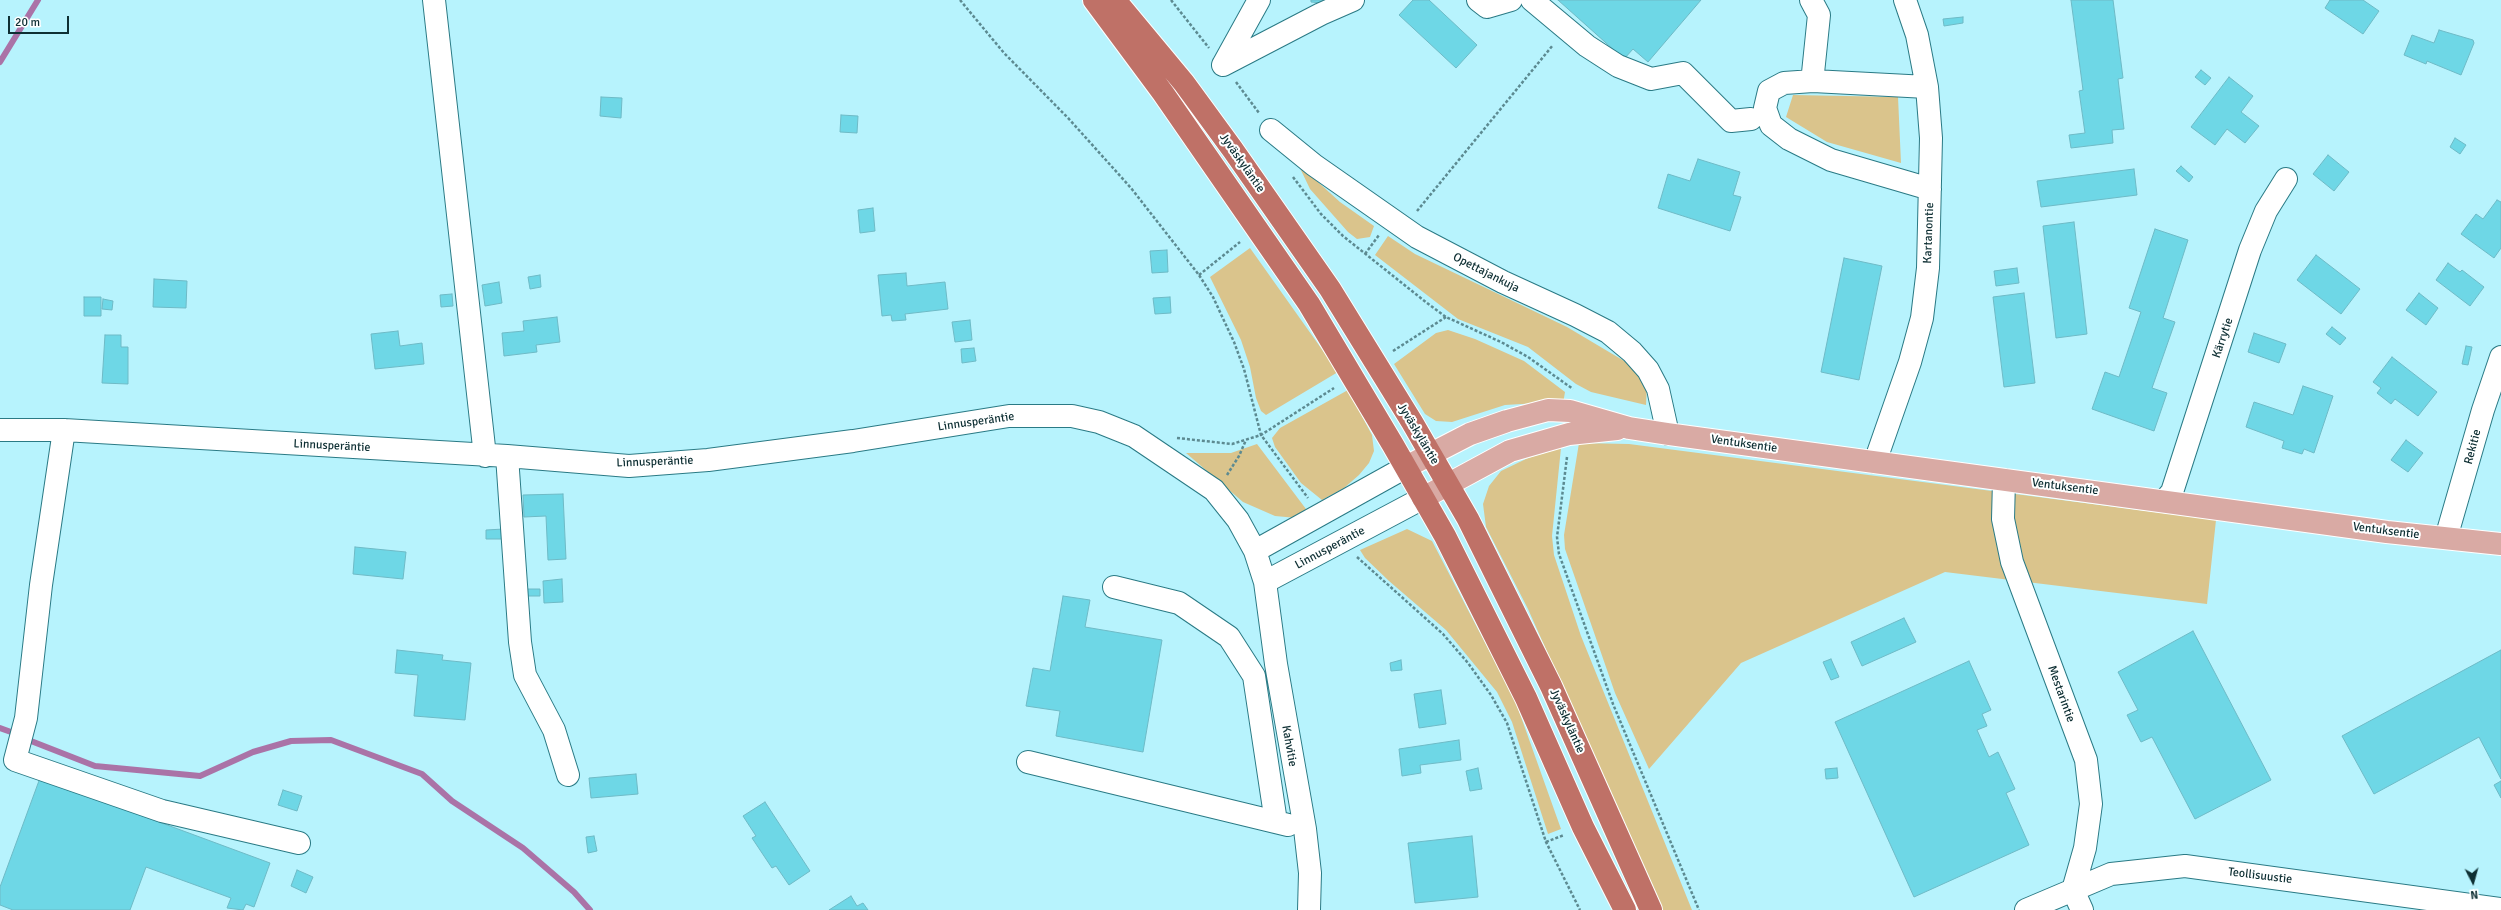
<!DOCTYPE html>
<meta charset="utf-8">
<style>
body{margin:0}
#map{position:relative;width:2501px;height:910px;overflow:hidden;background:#b7f3fd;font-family:Signika,sans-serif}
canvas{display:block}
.north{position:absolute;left:2453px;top:862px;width:40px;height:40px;-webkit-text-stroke:3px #fff;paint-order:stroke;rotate:174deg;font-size:11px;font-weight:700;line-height:16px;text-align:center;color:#0e2f33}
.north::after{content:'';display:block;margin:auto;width:14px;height:18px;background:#0e2f33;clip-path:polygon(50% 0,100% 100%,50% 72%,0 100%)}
.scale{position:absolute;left:8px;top:16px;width:61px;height:18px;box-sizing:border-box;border:2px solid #0e2f33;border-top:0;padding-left:5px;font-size:12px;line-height:14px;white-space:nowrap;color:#0e2f33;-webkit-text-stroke:3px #fff;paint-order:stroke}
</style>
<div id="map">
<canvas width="2501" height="910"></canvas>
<div class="north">N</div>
<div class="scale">20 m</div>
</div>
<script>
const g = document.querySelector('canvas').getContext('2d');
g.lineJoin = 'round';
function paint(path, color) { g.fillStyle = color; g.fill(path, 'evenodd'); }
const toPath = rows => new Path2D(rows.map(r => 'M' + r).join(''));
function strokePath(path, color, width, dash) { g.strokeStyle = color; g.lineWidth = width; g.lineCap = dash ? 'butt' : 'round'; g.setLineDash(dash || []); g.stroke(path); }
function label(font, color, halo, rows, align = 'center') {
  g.font = font + ' Signika,sans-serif'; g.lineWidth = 4; g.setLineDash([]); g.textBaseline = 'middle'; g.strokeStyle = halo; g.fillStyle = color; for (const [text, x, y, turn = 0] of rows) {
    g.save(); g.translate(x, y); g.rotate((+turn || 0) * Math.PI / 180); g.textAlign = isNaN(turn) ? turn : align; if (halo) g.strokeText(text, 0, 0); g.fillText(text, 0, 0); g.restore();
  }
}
paint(toPath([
 [1793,95,1898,97,1901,163,1827,142,1786,117],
 [1298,164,1340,202,1374,226,1370,237,1357,239,1348,232,1310,189],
 [1388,236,1415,254,1567,327,1636,368,1647,384,1646,405,1591,392,1576,384,1528,347,1458,319,1375,255],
 [1250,248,1338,372,1266,415,1261,411,1256,398,1250,367,1241,340,1210,277],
 [1448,330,1475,339,1524,361,1565,392,1563,404,1539,403,1505,405,1452,422,1436,421,1425,414,1394,364,1436,333],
 [1348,390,1372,435,1374,451,1369,463,1359,475,1344,488,1322,500,1301,483,1275,447,1272,438,1280,428],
 [1579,443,1629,444,2216,520,2207,604,1945,572,1741,663,1649,769,1615,693,1565,549,1564,535],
 [1257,444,1306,509,1297,518,1275,516,1243,502,1186,453,1231,453],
 [1561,448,1552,536,1554,555,1581,636,1692,910,1662,910,1528,609,1486,527,1483,504,1489,486,1501,471,1528,458],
 [1407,529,1432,541,1515,700,1561,829,1548,834,1512,722,1497,692,1446,630,1389,581,1365,558,1360,550]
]), '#dac48c');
strokePath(toPath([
 [0,62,38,0],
 [0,728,11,732],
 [31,741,95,766,200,776,253,752,291,741,331,740,422,774,452,801,523,848,574,892,590,910]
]), '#aa73a7', 6);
const building = toPath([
 [1311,0,1323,0,1322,3,1311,2,1311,0],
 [1413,0,1429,0,1477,45,1456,68,1399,15,1413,0],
 [1558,0,1701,0,1648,62,1633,49,1624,59,1558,0],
 [2071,0,2113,0,2123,78,2118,79,2124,129,2112,130,2113,143,2071,148,2069,135,2085,133,2079,91,2083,90,2071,0],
 [2330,0,2363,0,2379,11,2363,34,2325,8,2330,0],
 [1963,17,1963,23,1944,26,1943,19,1963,17],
 [2439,30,2473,40,2474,43,2461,75,2427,61,2426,64,2404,55,2412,35,2434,43,2439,30],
 [2201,70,2211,78,2205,85,2195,77,2201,70],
 [2229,77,2253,96,2241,112,2259,126,2245,143,2227,129,2215,145,2191,127,2229,77],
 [601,97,622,98,621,118,600,116,601,97],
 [841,115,858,116,857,133,840,132,841,115],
 [2455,138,2466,145,2460,154,2450,147,2455,138],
 [2328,155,2349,172,2334,191,2313,174,2328,155],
 [1698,159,1740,172,1733,195,1741,197,1730,231,1658,208,1668,174,1690,181,1698,159],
 [2181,166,2193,177,2189,182,2176,171,2181,166],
 [2134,169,2137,195,2041,207,2037,181,2134,169],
 [2497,200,2501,202,2501,248,2494,258,2461,234,2476,214,2483,219,2497,200],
 [873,208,875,231,860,233,858,210,873,208],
 [2074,222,2087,334,2056,338,2043,226,2074,222],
 [2155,229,2188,240,2163,318,2175,322,2152,388,2167,393,2154,431,2092,409,2105,372,2119,377,2141,312,2129,308,2155,229],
 [1167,250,1168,272,1152,273,1150,251,1167,250],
 [2316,255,2360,289,2341,314,2297,280,2316,255],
 [1844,258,1882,266,1859,380,1821,372,1844,258],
 [2448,263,2460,272,2462,270,2484,287,2470,306,2436,280,2448,263],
 [2017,268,2019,283,1996,286,1994,271,2017,268],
 [906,273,907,286,945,282,948,309,905,314,906,320,892,321,891,315,882,316,878,275,906,273],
 [540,275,541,287,530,289,528,277,540,275],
 [154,279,187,281,186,308,153,307,154,279],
 [499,282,502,303,485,306,482,285,499,282],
 [2024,293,2035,383,2004,387,1993,297,2024,293],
 [2419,293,2438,308,2426,325,2406,310,2419,293],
 [452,294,453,306,441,307,440,295,452,294],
 [84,297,101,297,101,316,84,316,84,297],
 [1170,297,1171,313,1155,314,1153,298,1170,297],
 [103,299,113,301,112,310,102,309,103,299],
 [557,317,560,342,536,345,537,352,504,356,502,333,524,331,523,321,557,317],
 [970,320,972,340,955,342,952,322,970,320],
 [2332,327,2346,338,2340,345,2326,334,2332,327],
 [398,331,400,346,422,343,424,364,375,369,371,334,398,331],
 [2254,333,2286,344,2279,363,2248,352,2254,333],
 [105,335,121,335,121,347,128,347,128,384,102,383,105,335],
 [2466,346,2472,347,2468,365,2462,364,2466,346],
 [974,348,976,361,962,363,961,349,974,348],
 [2392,357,2437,392,2418,416,2395,399,2391,404,2377,393,2381,388,2373,382,2392,357],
 [2303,386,2333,396,2314,453,2304,449,2302,454,2282,448,2284,441,2246,427,2254,402,2293,415,2303,386],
 [2406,440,2423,453,2408,472,2391,460,2406,440],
 [563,494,566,559,548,560,546,516,524,517,523,495,563,494],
 [504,529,504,539,486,539,486,530,504,529],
 [355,547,406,552,403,579,353,574,355,547],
 [562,579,563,602,544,603,543,581,562,579],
 [523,589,540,589,540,596,523,596,523,589],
 [1063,596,1090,600,1085,627,1162,640,1143,752,1056,736,1060,711,1026,706,1033,668,1050,671,1063,596],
 [1904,618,1916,642,1862,666,1851,642,1904,618],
 [2193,631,2271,780,2195,819,2152,737,2141,742,2127,715,2138,710,2118,672,2193,631],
 [397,650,443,655,442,660,471,663,465,720,414,716,418,675,395,673,397,650],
 [2501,650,2501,779,2479,737,2374,794,2342,736,2501,650],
 [1831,659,1839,677,1831,680,1823,662,1831,659],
 [1401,660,1402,670,1391,671,1390,663,1401,660],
 [1969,661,1991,710,1982,714,1987,726,1977,730,1989,757,1998,752,2015,789,2006,793,2029,845,1914,897,1835,722,1969,661],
 [1441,690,1446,724,1419,728,1414,694,1441,690],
 [1459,740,1461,760,1420,765,1421,773,1402,776,1399,749,1459,740],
 [1478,768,1482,789,1470,791,1466,771,1478,768],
 [1837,768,1838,778,1826,779,1825,769,1837,768],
 [636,774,638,794,591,798,589,778,636,774],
 [40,778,270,863,254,907,246,904,243,910,227,908,231,898,146,867,130,910,13,910,0,905,0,887,40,778],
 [2501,781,2501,798,2494,785,2501,781],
 [283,790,302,796,297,811,278,805,283,790],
 [765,802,810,871,789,885,776,866,772,868,752,838,756,836,743,816,765,802],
 [594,836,597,851,588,853,586,837,594,836],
 [1472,836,1478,897,1415,903,1408,843,1472,836],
 [297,870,313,877,306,893,291,886,297,870],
 [851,896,857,906,863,903,868,910,829,910,851,896]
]);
paint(building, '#6ed7e6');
strokePath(building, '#6ebac6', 1);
const minor = toPath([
 [434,0,485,456],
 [1478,0,1487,7,1511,0],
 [1532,0,1587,46,1618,66,1651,79,1683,73,1731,121,1751,119],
 [1811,0,1819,15,1813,73],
 [1223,65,1321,14,1353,0],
 [1223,65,1259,0],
 [1927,87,1813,81,1784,83,1769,91,1765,108,1771,125,1789,139,1831,160,1930,189],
 [1271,130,1314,165,1417,237,1503,282,1575,315,1608,332,1632,352,1648,370,1658,389,1668,434],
 [0,430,64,430,507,456,629,466,708,460,853,441,1009,416,1072,416,1099,422,1134,436,1214,490,1238,520,1255,551,1265,582,1276,664,1305,829,1310,873,1309,910],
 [64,430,41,585,26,718,15,760,162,811,299,843],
 [507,456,520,642,525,675,554,730,568,775],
 [1875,462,1910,362,1922,318,1928,268,1931,138,1927,87,1917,35,1905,0],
 [2004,480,2003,519,2012,562,2086,760,2091,804,2085,848,2073,890,2082,910],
 [2165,500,2172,492,2250,250,2266,211,2286,179],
 [2446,538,2483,410,2501,357],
 [1255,551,1406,467],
 [1265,582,1423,498],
 [1114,587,1179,603,1229,637,1254,676,1276,822],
 [1028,762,1288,825],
 [2026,910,2111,874,2185,866,2501,909]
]);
const major = toPath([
 [1406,467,1470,434,1507,421,1548,410,1570,411,1629,428,1668,434,2387,532,2501,544],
 [1423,498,1510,451,1569,434,1617,429]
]);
const highway = toPath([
 [1094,0,1163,93,1309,304,1393,445,1445,536,1526,698,1583,827,1625,910],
 [1115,0,1184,83,1233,150,1330,289,1412,422,1468,519,1551,686,1651,910]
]);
strokePath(minor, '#2a7a85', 24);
strokePath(major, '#fff', 24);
strokePath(highway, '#fff', 24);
strokePath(toPath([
 [960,0,1004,53,1069,119,1131,188,1199,275,1213,297,1234,342,1244,369,1261,435,1308,498],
 [1171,0,1209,48],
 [1236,82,1259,113],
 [1293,177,1321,214,1343,236,1427,303,1446,317,1501,342,1528,357,1573,389],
 [1417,211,1553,45],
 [1365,254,1379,235],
 [1199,275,1240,242],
 [1393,351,1446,317],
 [1177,438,1232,444,1261,435,1334,388],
 [1567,457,1557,537,1559,554,1613,704,1699,910],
 [1227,475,1239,456,1246,440],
 [1357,557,1443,634,1468,663,1491,695,1507,723,1546,842,1580,910],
 [1546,842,1564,835]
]), '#5c8a91', 2.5, [3, 2]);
strokePath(minor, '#fff', 22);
strokePath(major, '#d9aaa4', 22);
strokePath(highway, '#bf7167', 22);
label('12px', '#0e2f33', '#fff', [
 ["Jyväskyläntie",1242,163,55],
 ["Kartanontie",1929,233,-88],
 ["Opettajankuja",1486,273,27],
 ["Kärrytie",2223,338,-71],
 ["Linnusperäntie",976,422,-8],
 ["Jyväskyläntie",1418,434,59],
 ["Ventuksentie",1744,444,8],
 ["Linnusperäntie",332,446,3],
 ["Rekitie",2473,447,-75],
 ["Linnusperäntie",655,462,-2],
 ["Ventuksentie",2065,487,7],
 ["Ventuksentie",2386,531,7],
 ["Linnusperäntie",1330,548,-28],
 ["Mestarintie",2061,694,70],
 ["Jyväskyläntie",1567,721,66],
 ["Kahvitie",1289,746,80],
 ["Teollisuustie",2260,876,7]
]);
</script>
